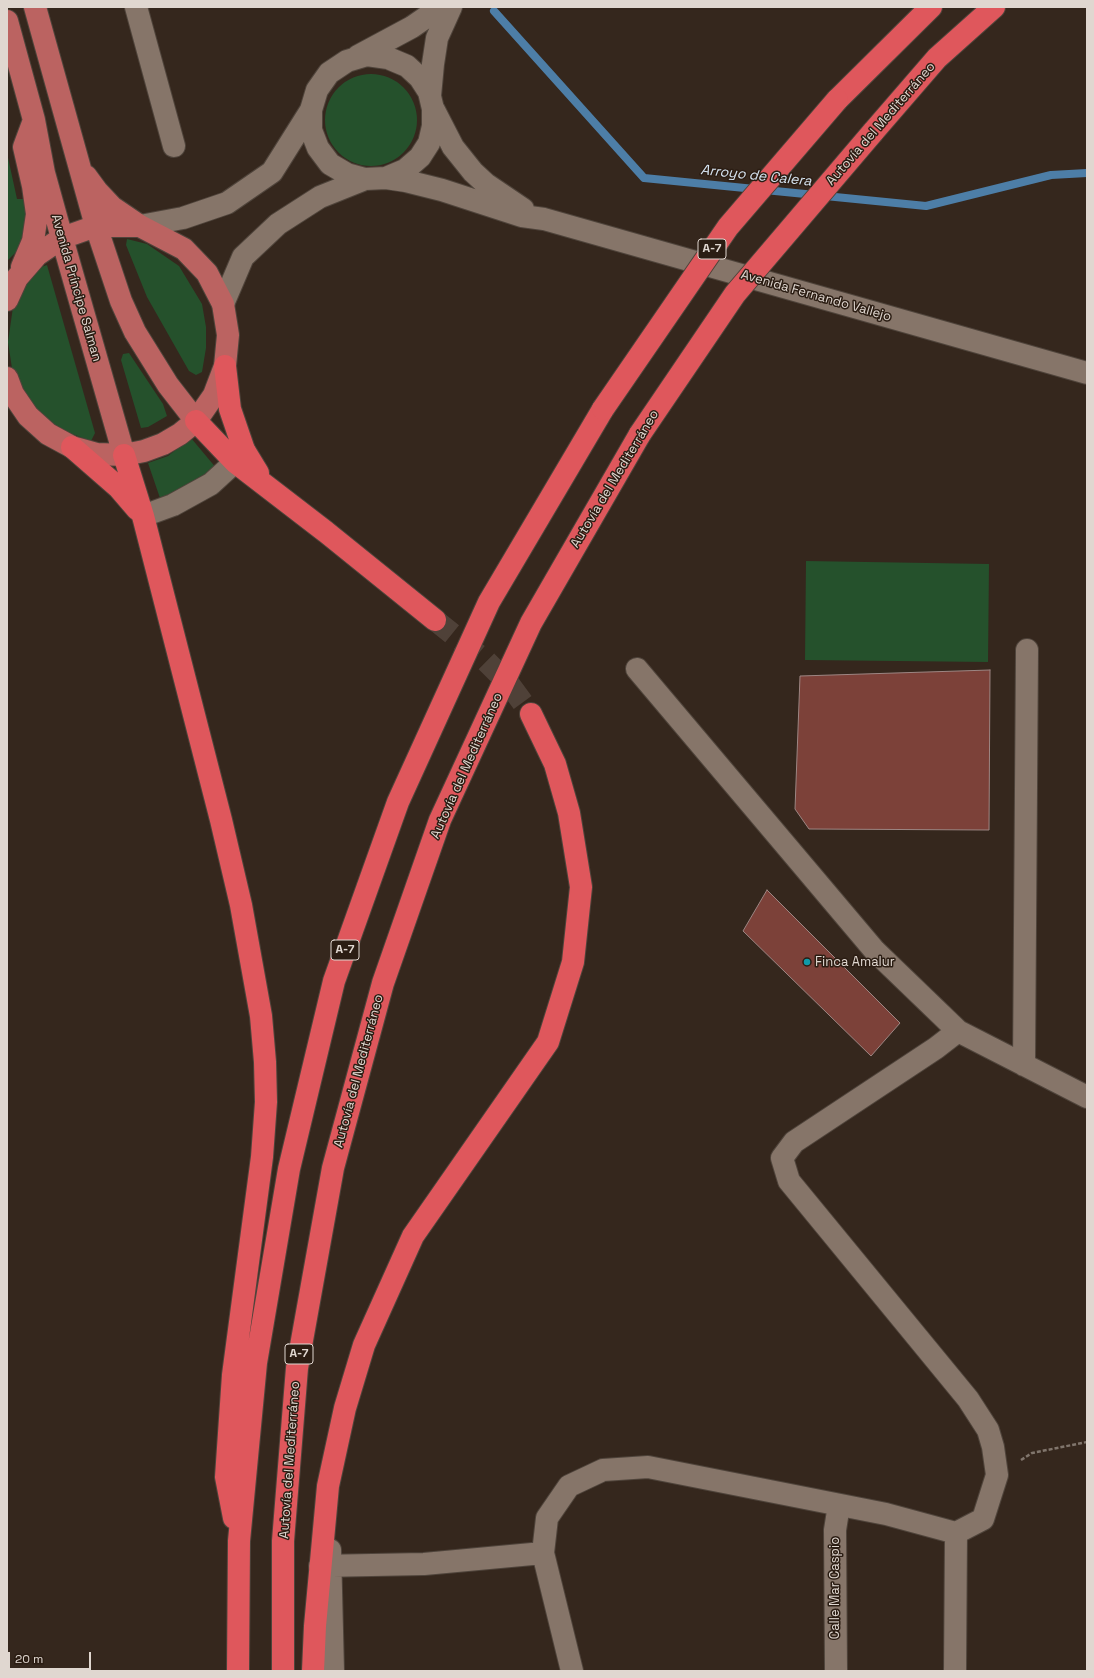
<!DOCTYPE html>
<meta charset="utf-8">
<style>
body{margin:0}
#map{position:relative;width:1094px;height:1678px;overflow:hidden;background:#35271d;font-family:"Space Grotesk",sans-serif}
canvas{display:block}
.frame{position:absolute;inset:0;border:8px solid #e0d7d0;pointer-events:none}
.scale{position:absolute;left:8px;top:1652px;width:83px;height:18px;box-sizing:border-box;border:2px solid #e0d7d0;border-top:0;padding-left:5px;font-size:12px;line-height:14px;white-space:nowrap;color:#e0d7d0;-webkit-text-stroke:3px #2b1d13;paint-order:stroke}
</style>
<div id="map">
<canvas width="1094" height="1678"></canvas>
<div class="frame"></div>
<div class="scale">20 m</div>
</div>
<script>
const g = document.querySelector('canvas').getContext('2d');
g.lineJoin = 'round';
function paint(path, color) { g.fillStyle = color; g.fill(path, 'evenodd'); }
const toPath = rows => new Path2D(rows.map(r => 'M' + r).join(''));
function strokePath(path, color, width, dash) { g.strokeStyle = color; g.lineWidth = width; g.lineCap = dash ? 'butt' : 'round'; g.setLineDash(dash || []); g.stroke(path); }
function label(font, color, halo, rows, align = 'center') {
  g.font = font + ' "Space Grotesk",sans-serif'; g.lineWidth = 3; g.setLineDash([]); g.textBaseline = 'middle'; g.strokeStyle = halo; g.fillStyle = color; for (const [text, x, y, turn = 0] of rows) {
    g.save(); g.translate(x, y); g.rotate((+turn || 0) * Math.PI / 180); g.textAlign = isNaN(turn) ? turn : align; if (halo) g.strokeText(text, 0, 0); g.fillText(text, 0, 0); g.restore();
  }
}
paint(toPath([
 '325 120a46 46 0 1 1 92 0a46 46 0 1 1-92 0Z',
 [7,153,17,199,30,199,21,247,7,261],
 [127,239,147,244,179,266,202,304,206,327,206,348,202,372,196,375,189,371,147,297,126,245],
 [47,265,95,433,91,441,51,426,27,402,13,375,8,342,13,307,28,281,41,267],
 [129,353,163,404,167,416,148,427,141,428,121,360,123,354],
 [191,438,217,469,161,501,148,463,168,456],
 [806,561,989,564,988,662,805,660]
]), '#25512c');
strokePath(toPath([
 [494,11,644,178,926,206,1051,175,1087,173]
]), '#4d7ea7', 8);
const building = toPath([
 [990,670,989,830,809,829,795,809,800,676,990,670],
 [767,890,900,1023,871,1056,743,931,767,890]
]);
paint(building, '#7c4139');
strokePath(building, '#9d8683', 1);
strokePath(toPath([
 [435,620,486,661,509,684,531,714]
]), '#4f4138', 22, [22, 11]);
const minor = toPath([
 [136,7,174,146],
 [358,56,412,27,441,7],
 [430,96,433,64,437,38,451,7],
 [311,110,311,130,318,148,330,164,347,174,365,179],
 [434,110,453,147,473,172,486,184,523,209],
 [386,178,406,181,442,190,522,216,544,219,1087,373],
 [140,226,183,218,227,203,272,172,311,110,317,90,329,73,347,61,367,55,388,58,407,66,420,78,429,92,433,109,433,126,429,143,420,157,405,170,386,178,365,179,320,197,278,224,243,257,223,304],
 [143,516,173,505,211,484,235,462,244,450],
 [637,669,875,951,958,1031,1087,1097],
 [1024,1065,1027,650],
 [330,1550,333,1671],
 [320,1566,424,1564,543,1553],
 [572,1671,543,1553,547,1518,569,1486,603,1470,648,1467,886,1514,956,1533,983,1519,997,1475,993,1447,988,1430,968,1399,789,1181,782,1158,794,1142,936,1048,958,1031],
 [836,1671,835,1530,839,1505],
 [955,1671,956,1533]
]);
const major = toPath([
 [35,7,96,226,121,301,135,332,168,385,196,421],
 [7,21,34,120,44,173,62,238,124,455],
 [86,176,97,191,112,207,140,226],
 [22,267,33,241,37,214,33,186,24,147,34,120],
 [7,300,17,278,37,255,62,238,96,226,140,226,184,249,207,273,223,304,228,335,225,366,214,395,196,421,180,434,163,444,144,451,124,455,97,454,72,447,48,434,28,416,13,394,7,378]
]);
const highway = toPath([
 [837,100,931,7],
 [873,132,937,58,994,7],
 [225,366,230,409,244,450,258,473],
 [196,421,235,462,326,532,435,620],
 [72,447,119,488,137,509],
 [124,455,143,516,221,820,241,905,261,1016,265,1062,266,1102,262,1157,233,1375,226,1477,234,1518],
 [238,1671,239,1541,256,1363,289,1169,334,981,398,802,489,602,603,409],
 [283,1671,283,1541,297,1368,333,1168,383,983,440,820,531,623,640,434],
 [313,1671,315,1626,328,1486,345,1408,364,1345,413,1236,548,1042,573,962,581,887,569,813,555,764,531,714]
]);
strokePath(minor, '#4f443b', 24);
strokePath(major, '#4f443b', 24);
strokePath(highway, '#4f443b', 24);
strokePath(toPath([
 [1021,1460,1032,1453,1087,1442]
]), '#80756c', 2.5, [4, 2]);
strokePath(minor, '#867569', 22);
strokePath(major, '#bb6361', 22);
strokePath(highway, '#df575c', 22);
const highwayBridge = toPath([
 [603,409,728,227,837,100],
 [640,434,735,294,873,132]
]);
strokePath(highwayBridge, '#4f443b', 24, []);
strokePath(highwayBridge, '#df575c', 22);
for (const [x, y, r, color] of [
 [807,962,4,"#0f9aa8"]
]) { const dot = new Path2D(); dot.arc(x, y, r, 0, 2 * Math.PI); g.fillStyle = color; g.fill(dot); strokePath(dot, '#2b1d13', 1.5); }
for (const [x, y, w] of [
 [712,249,28],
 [345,950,28],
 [299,1354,28]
]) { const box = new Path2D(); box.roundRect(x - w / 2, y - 10, w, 20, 3); g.fillStyle = '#2b1d13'; g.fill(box); strokePath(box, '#e0d7d0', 1); }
label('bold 12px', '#e0d7d0', null, [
 ["A-7",712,249],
 ["A-7",345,950],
 ["A-7",299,1354]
]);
label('13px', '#e0d7d0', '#2b1d13', [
 ["Autovía del Mediterráneo",881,124,-49],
 ["Avenida Príncipe Salman",76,288,74],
 ["Avenida Fernando Vallejo",816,296,16],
 ["Autovía del Mediterráneo",615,479,-59],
 ["Autovía del Mediterráneo",467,766,-66],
 ["Autovía del Mediterráneo",359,1071,-75],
 ["Autovía del Mediterráneo",290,1460,-86],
 ["Calle Mar Caspio",835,1588,-90]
]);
label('13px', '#e0d7d0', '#2b1d13', [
 ["Finca Amalur",815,962]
], 'left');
label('italic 14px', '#d7e5f2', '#2b1d13', [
 ["Arroyo de Calera",756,176,6]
]);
</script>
